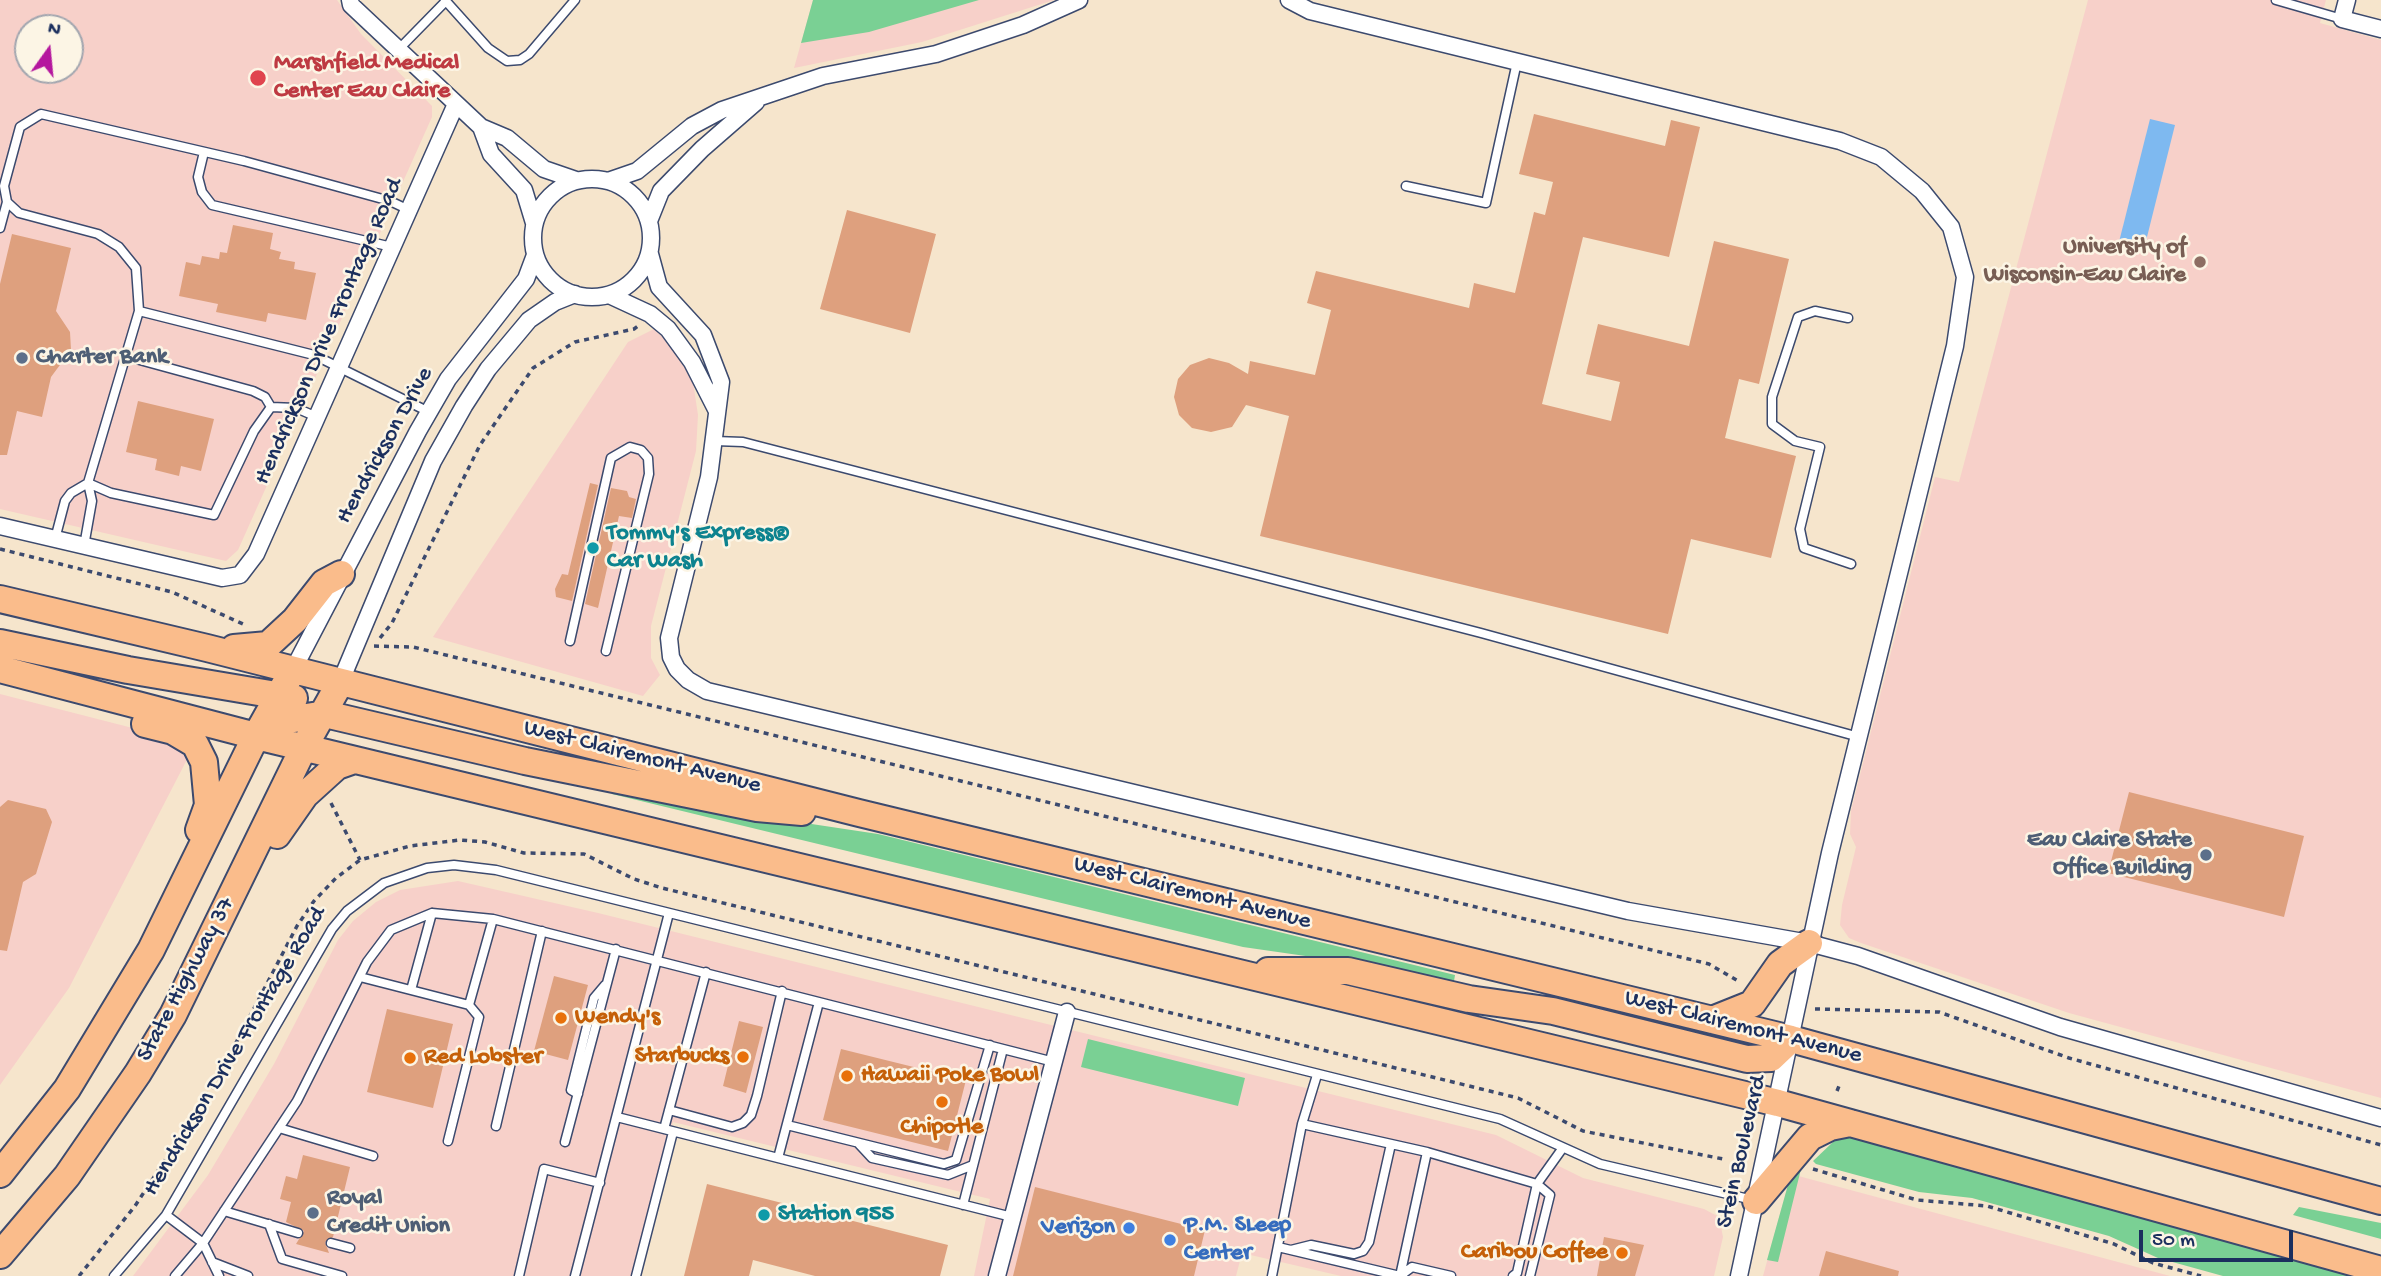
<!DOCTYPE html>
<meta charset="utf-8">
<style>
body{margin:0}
#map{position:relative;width:2381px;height:1276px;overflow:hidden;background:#f6e5cc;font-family:"Gochi Hand",sans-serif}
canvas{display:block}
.north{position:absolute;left:14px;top:14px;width:70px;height:70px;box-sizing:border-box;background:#fcf5e5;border:2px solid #a2a6af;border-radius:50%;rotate:15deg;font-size:19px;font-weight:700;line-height:28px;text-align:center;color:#1b2f5e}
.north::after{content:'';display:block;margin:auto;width:24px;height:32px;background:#b5179e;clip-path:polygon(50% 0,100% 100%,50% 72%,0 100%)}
.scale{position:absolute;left:2139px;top:1230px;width:154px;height:32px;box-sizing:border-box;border:4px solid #1b2f5e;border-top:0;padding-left:9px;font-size:21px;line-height:24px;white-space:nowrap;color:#1b2f5e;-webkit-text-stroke:5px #fcf5e5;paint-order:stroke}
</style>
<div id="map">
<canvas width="2381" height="1276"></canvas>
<div class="north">N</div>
<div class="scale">50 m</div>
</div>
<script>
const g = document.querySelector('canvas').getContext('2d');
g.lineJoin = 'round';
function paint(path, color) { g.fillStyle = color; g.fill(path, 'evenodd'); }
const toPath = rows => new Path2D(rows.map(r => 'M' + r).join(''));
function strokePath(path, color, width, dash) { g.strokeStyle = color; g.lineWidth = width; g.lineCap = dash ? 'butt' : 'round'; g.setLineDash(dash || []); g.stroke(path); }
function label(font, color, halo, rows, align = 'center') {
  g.font = font + ' "Gochi Hand",sans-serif'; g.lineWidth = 5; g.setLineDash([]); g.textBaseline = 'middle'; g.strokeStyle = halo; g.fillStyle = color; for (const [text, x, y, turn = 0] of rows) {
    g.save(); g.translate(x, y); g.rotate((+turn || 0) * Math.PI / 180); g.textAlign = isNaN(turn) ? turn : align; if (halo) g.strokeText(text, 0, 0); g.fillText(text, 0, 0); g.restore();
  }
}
paint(toPath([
 [0,0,337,0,361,34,432,106,432,117,238,550,226,561,0,509],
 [28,28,70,28,70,70,28,70],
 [813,0,1054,0,922,42,794,68],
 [2088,0,2326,0,2320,23,2381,40,2381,1098,2069,1013,1861,943,1849,938,1840,925,1842,905,1856,847,1850,834,1851,811,1935,477,1959,482],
 [654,329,672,346,693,382,698,415,696,451,651,626,651,658,660,675,643,696,433,637,628,342],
 [0,694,195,744,69,988,0,1085],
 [458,881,598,913,1496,1135,1583,1178,1704,1209,1719,1217,1723,1237,1714,1276,1341,1276,1242,1253,1236,1276,974,1276,990,1199,673,1122,633,1276,133,1276,208,1175,274,1064,338,940,353,921,376,902,400,890],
 [1791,1174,2170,1276,1763,1276]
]), '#f7d0c9');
paint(toPath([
 [813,0,979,0,869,32,801,43],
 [614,787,765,817,878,834,1455,975,1453,987,1354,963,1243,947,612,794],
 [1088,1039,1245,1078,1238,1106,1081,1067],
 [1840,1136,1853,1136,2357,1276,2223,1276,2158,1258,2109,1236,1972,1198,1919,1192,1816,1164,1813,1161,1833,1142,1834,1137],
 [1819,1147,1802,1165,1778,1262,1767,1260,1791,1174,1800,1157],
 [2299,1207,2381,1223,2381,1239,2293,1215]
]), '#7ad094');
paint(toPath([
 [2150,119,2175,125,2144,249,2119,242]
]), '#7eb9f0');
paint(toPath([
 [1534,114,1665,146,1671,120,1700,127,1669,257,1583,237,1542,404,1611,421,1620,382,1586,374,1598,324,1689,346,1714,241,1789,259,1759,384,1739,379,1725,438,1796,456,1771,558,1691,539,1668,634,1260,536,1289,416,1246,405,1232,427,1211,432,1192,428,1179,415,1174,397,1178,379,1190,365,1209,358,1229,363,1248,374,1250,361,1315,375,1331,310,1307,303,1316,271,1469,308,1474,283,1515,293,1534,212,1545,215,1553,182,1519,174],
 [847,210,936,234,910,333,820,309],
 [233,225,273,233,270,249,281,252,279,259,295,262,294,269,316,273,306,320,268,313,266,322,216,312,218,304,179,296,186,262,200,265,202,256,219,259,220,252,227,253],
 [12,234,71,248,56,311,70,332,71,350,51,377,42,417,17,411,7,455,0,455,0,284],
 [138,401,214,419,201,471,181,466,179,476,155,470,157,459,126,452],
 [590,483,598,485,572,601,556,597,555,589,562,574,568,575],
 [611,488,627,491,629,497,636,499,632,518,619,516,598,608,585,604],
 [2129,792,2304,836,2284,917,2108,873],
 [8,800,46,809,52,822,36,874,23,882,7,951,0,950,0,807],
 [554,976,588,985,568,1060,534,1051],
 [387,1009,453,1024,433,1108,367,1092],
 [739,1021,763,1027,746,1093,723,1086],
 [841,1049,966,1080,948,1151,823,1120],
 [303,1155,350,1167,333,1237,325,1242,329,1253,296,1244,304,1231,286,1222,291,1202,280,1199,286,1176,297,1179],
 [707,1184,948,1245,940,1276,815,1276,753,1260,749,1276,684,1276],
 [1035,1187,1205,1230,1194,1276,1013,1276],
 [1604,1237,1644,1245,1635,1276,1597,1276],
 [1826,1251,1899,1271,1898,1276,1819,1276]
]), '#dea07e');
const service = toPath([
 [445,0,488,48,507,61,520,60,529,54,575,0],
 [2276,0,2342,19],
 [398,50,446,1],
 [204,152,198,177,202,192,212,205,392,247],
 [1406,186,1486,203,1517,62],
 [0,228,7,202],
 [139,311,314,355,429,412],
 [1848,318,1815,311,1798,317,1772,397,1772,424,1795,441,1820,447,1800,529,1804,548,1851,564],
 [125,356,253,391,265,397,271,407],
 [715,441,743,442,1481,633,1859,737],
 [88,483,111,493,214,515,254,431,271,407,296,408,317,417],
 [55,539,65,501,71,493,88,483],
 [84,546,92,501,88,483,139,311,136,268,119,247,98,234,19,213,7,202,4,186,20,127,41,114,244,161,390,201,409,210],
 [570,641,611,458,630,447,641,450,648,458,649,474,606,651],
 [360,977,469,1005],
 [411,990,432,913],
 [578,1094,571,1090,594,998,605,985],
 [669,1110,732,1127,743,1123,751,1115,757,1096,782,991],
 [617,1117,778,1158,819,1002],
 [1302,1124,1427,1152,1537,1184,1562,1149],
 [787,1125,944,1164,956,1160,990,1045],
 [496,1126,542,931],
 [279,1128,373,1156],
 [664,1129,706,972],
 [448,1141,479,1017,469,1005,493,919],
 [565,1142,616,949],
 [859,1144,872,1158,948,1175,973,1165],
 [778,1158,1012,1217],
 [963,1205,1003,1049],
 [224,1211,298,1233],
 [166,1215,203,1243,219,1276],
 [269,1224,282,1259,342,1276],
 [331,1243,350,1248],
 [1278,1247,1400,1276],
 [1291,1250,1311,1245,1354,1254,1363,1251,1369,1242,1391,1144],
 [212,1262,248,1276],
 [114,1276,166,1215,332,929,347,911,384,883,427,868,454,865,496,870,1500,1119,1600,1164,1753,1200],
 [175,1276,203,1243,297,1101,367,962,391,930,432,913,493,919,1054,1062],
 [519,1276,544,1169,600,1183],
 [575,1276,669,913],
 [636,1276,673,1132],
 [1272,1276,1302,1124,1317,1075],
 [1400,1276,1427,1152],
 [1400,1276,1412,1267,1451,1276],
 [1513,1276,1517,1273,1537,1184,1550,1195,1530,1276]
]);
const minor = toPath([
 [350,0,351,5,481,127,507,138,544,169,576,180],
 [1289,0,1310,11,1840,141,1881,157,1922,191,1951,227,1965,277,1955,346,1830,853,1739,1276],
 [2347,0,2342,19,2381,29],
 [481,127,491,154,524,190,534,223],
 '533 238a59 59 0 1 1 118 0a59 59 0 1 1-118 0Z',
 [608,181,637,171,692,126,722,110,823,76,936,54,1023,25,1079,0],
 [649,221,661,191,702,149,756,102],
 [650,254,659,287,703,335,721,382,709,477,669,638,671,657,677,669,688,680,707,691,1628,911,1809,943,1858,956,2060,1027,2381,1118],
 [609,295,650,314,668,329,692,362,717,411],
 [0,526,222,578,240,575,256,554,456,104],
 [293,670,418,431,448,379,526,279,535,255],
 [340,683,433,461,464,406,488,369,529,320,555,302,575,294],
 [997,1276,1067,1012]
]);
const primary = toPath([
 [0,599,207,648,859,813,1791,1039,2381,1201],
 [0,643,128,670,294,698],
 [234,648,268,645,295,620,324,583,341,574],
 [0,669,256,736,1778,1103,2381,1270],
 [145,724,173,731,195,744,204,762,208,805,199,830],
 [256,736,288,720,325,714,525,761,757,808,802,812],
 [277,835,305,795,337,766,354,760],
 [1268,971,1348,971,1469,999,1553,1011,1747,1059,1771,1058,1791,1039],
 [1712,1020,1752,1004,1780,964,1809,943],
 [0,1174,67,1089,151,950,256,736,293,670],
 [1756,1201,1810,1137,1830,1127,1850,1123],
 [0,1255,67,1176,138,1073,173,1015,304,747,340,683]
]);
strokePath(service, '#3c4a6e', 11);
strokePath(minor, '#3c4a6e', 19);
strokePath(primary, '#3c4a6e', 30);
strokePath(toPath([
 [0,549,172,592,243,624],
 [380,638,392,623,480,445,533,368,575,342,634,329,638,326],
 [374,646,413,647,1709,964,1740,982],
 [331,803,360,860],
 [1815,1009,1939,1012,2069,1058,2381,1145],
 [1837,1091,1839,1086],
 [1813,1169,1917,1200,1987,1206,2114,1244,2153,1263,2201,1276],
 [79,1276,135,1206,214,1085,297,926,314,901,336,878,360,860,410,846,460,840,485,842,524,853,584,854,634,879,662,888,1518,1098,1583,1131,1723,1159]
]), '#3c4a6e', 3.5, [5, 5]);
strokePath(service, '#fff', 8);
strokePath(minor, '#fff', 16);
strokePath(primary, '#fabc8b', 26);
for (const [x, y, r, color] of [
 [258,78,9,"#e0444e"],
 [2200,262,7,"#8d6e63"],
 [22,358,7,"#5c6f8a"],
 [593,548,7,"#0f9aa8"],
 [2206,855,7,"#5c6f8a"],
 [561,1018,7,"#e8710a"],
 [743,1057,7,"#e8710a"],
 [410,1058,7,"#e8710a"],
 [847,1076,7,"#e8710a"],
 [942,1102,7,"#e8710a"],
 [313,1213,7,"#5c6f8a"],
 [764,1215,7,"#0f9aa8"],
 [1129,1228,7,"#3f7fe0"],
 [1170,1240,7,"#3f7fe0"],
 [1622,1253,7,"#e8710a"]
]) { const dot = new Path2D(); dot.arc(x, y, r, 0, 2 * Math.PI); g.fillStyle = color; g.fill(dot); strokePath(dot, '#fcf5e5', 2.5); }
label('bold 24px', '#be3a42', '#fcf5e5', [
 ["Marshfield Medical",274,64],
 ["Center Eau Claire",274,92]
], 'left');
label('bold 24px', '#785e54', '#fcf5e5', [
 ["University of",2186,248],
 ["Wisconsin-Eau Claire",2186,276]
], 'right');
label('24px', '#1b2f5e', '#fcf5e5', [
 ["Hendrickson Drive Frontage Road",330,332,-66],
 ["Hendrickson Drive",386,446,-61],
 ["West Clairemont Avenue",642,758,14],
 ["West Clairemont Avenue",1192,894,14],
 ["State Highway 37",187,980,-62],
 ["West Clairemont Avenue",1743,1028,14],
 ["Hendrickson Drive Frontage Road",236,1052,-59],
 ["Stein Boulevard",1743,1152,-77]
]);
label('bold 24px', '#4e5e75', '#fcf5e5', [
 ["Charter Bank",36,358],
 ["Eau Claire State",2192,841,"right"],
 ["Office Building",2192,869,"right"],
 ["Royal",327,1199],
 ["Credit Union",327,1227]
], 'left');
label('bold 24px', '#0d838f', '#fcf5e5', [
 ["Tommy's Express®",607,534],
 ["Car Wash",607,562],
 ["Station 955",778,1215]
], 'left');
label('bold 24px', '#c56008', '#fcf5e5', [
 ["Wendy's",575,1018],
 ["Starbucks",729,1057,"right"],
 ["Red Lobster",424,1058],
 ["Hawaii Poke Bowl",861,1076],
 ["Chipotle",942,1128,"center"],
 ["Caribou Coffee",1608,1253,"right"]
], 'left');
label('bold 24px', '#366cbe', '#fcf5e5', [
 ["P.M. SLeep",1184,1226],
 ["Center",1184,1254],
 ["Verizon",1115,1228,"right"]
], 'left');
</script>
